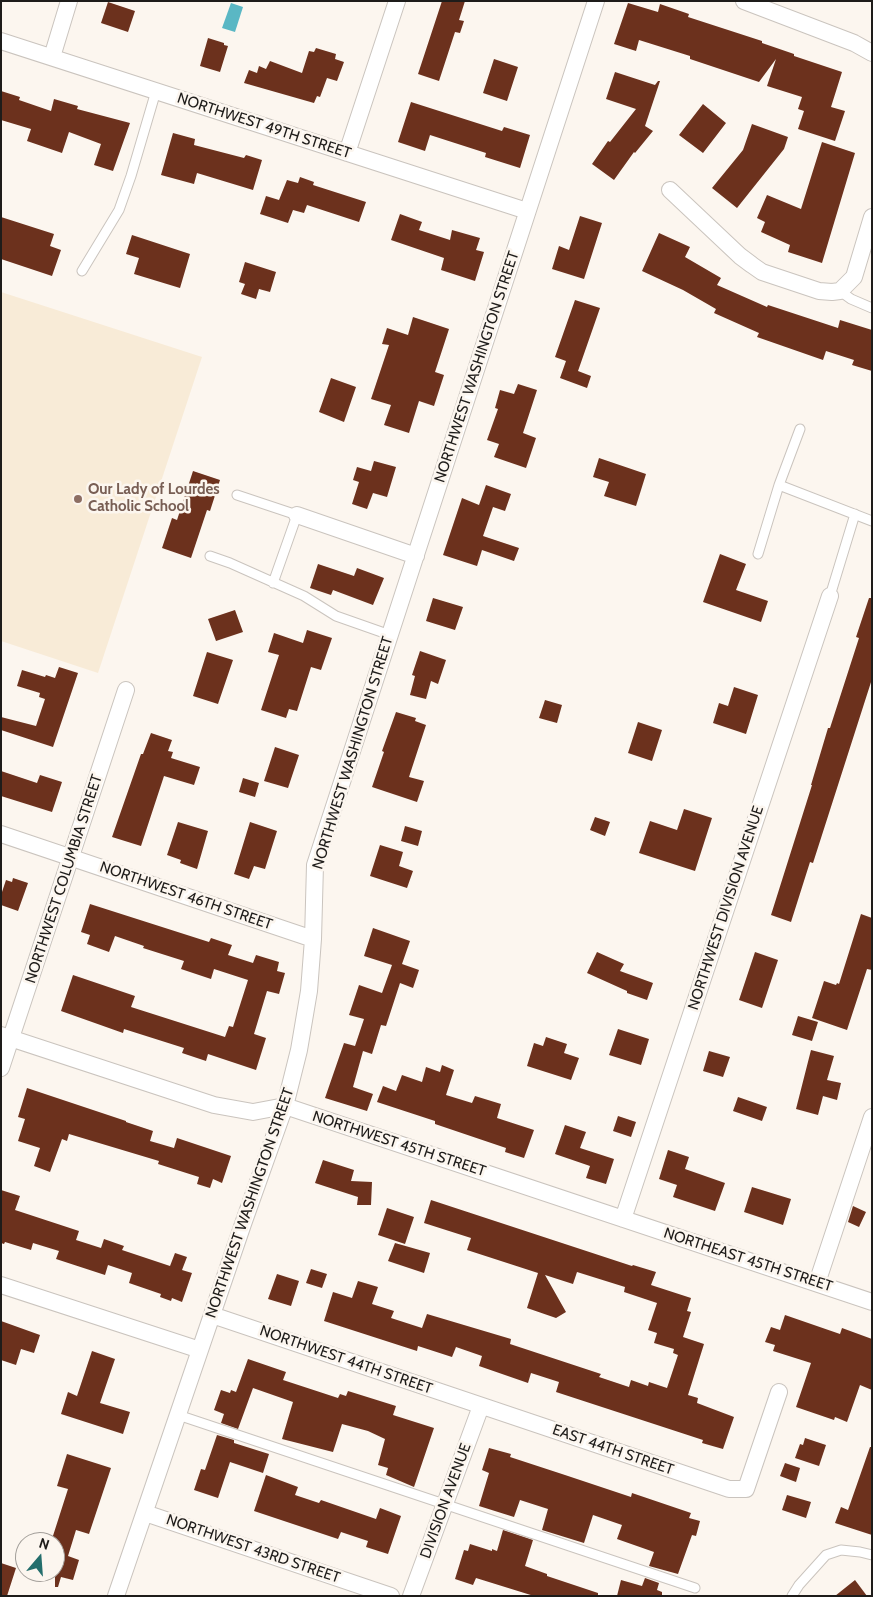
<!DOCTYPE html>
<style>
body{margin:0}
#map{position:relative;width:873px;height:1597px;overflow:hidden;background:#fcf6ef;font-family:Cabin,sans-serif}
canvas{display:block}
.frame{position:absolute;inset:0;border:2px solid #1e1c1a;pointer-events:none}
.north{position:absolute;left:15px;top:1532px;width:50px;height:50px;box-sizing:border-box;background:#fcf6ef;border:1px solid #a39f9a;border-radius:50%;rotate:18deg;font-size:14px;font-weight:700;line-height:20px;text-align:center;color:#1e1c1a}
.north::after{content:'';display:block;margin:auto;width:18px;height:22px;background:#246e6c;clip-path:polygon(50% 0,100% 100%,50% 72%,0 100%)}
</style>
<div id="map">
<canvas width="873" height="1597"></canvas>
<div class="frame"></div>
<div class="north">N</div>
</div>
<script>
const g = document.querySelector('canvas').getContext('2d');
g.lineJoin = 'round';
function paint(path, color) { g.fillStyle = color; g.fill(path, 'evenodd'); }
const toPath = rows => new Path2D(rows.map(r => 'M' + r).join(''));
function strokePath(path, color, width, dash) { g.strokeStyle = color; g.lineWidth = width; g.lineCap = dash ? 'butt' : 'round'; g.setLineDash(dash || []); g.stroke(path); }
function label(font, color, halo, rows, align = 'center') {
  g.font = font + ' Cabin,sans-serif'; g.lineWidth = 5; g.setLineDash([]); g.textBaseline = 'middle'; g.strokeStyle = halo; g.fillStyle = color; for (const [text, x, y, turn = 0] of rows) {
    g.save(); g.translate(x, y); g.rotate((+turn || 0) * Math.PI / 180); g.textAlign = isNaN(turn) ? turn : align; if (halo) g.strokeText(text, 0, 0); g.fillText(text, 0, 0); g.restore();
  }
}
paint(toPath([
 [1,292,202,357,98,673,1,641]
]), '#f8ebd7');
paint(toPath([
 [231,3,243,7,235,32,222,28]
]), '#5ab7c4');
paint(toPath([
 [442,1,465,1,459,20,464,21,460,33,455,32,439,81,418,74],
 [108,2,135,11,128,32,101,23],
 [628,3,658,12,660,4,689,14,688,17,762,41,762,43,794,54,794,56,842,72,831,107,845,111,835,141,798,129,804,111,798,109,802,97,767,86,776,59,759,82,690,59,690,56,639,40,636,51,614,44],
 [208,38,224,43,224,45,228,46,220,72,200,66],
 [316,48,336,54,335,59,344,62,337,81,327,78,320,97,317,96,314,103,244,83,249,70,257,73,259,66,266,69,270,61,302,73,309,51,314,52],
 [494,59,518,67,507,101,483,93],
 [615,72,655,85,658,81,660,81,645,126,653,131,635,153,634,152,614,180,592,164,608,141,610,142,636,109,606,99],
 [1,91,20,97,19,100,51,111,54,99,78,106,77,109,130,123,113,171,94,165,101,144,69,132,62,153,27,141,31,129,1,120],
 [411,102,502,131,504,127,530,135,520,168,485,157,486,153,430,135,425,151,398,142],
 [703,104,726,123,703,153,679,135],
 [752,124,788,137,784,149,737,208,712,188,743,150],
 [173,133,195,139,194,145,244,158,246,155,262,160,253,190,197,173,194,184,161,175],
 [822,142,855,153,822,263,788,252,790,245,761,232,765,222,757,218,767,195,801,209],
 [300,177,314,182,313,185,366,202,359,222,307,205,304,213,293,210,288,223,260,214,266,196,279,200,287,180,298,183],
 [400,214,422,222,419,230,450,240,452,230,480,238,476,250,484,252,475,281,441,270,444,258,391,240],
 [580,216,602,223,584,279,552,269,559,246,569,250],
 [1,217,54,234,50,246,61,250,52,276,1,259],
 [659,233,690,247,685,257,721,278,717,285,767,307,768,305,838,328,840,320,872,330,872,371,852,365,854,360,826,351,823,360,757,337,759,333,714,313,716,309,683,290,642,271],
 [132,235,190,254,180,288,134,274,139,258,126,254],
 [245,262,276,272,270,292,259,289,256,299,241,294,245,284,239,282],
 [575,300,600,308,578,371,591,376,587,388,560,378,566,361,555,357],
 [413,317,449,329,435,372,444,375,434,406,419,401,409,433,384,425,391,405,371,399,389,345,382,344,387,328,408,335],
 [331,378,356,387,344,422,319,412],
 [518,384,537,390,523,433,536,438,526,468,494,457,499,444,487,440,498,409,495,408,500,390,514,394],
 [599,458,646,474,636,506,604,496,609,482,593,477],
 [374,461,396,467,387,497,373,493,367,509,352,504,359,482,353,480,357,467,371,471],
 [193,471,220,480,210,511,207,510,191,558,162,548,172,518,177,520],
 [486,485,511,494,505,511,493,507,483,536,519,548,514,561,482,550,477,566,443,555,462,498,479,505],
 [720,554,746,564,736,590,768,601,761,622,703,602],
 [318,564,354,576,357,568,384,578,373,605,333,590,331,595,310,588],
 [433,598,463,607,455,630,426,621],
 [869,598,872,598,872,679,813,863,810,862,791,922,771,915,812,785,811,785,828,728,830,728,859,638,856,637],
 [235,610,243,632,216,641,208,619],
 [307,630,332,638,321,670,311,667,297,711,289,709,286,718,261,710,279,655,268,652,274,633,303,643],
 [420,651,446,660,438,684,431,681,426,699,410,695,415,676,412,675],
 [207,652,233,660,218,704,193,696],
 [59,667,78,673,53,747,1,730,1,717,36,726,45,699,39,697,40,693,17,686,22,670,45,677,46,675,55,678],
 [734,687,758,695,746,734,713,723,719,703,728,706],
 [545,700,562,705,557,723,539,718],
 [396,712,416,718,415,721,426,725,409,777,424,781,417,802,372,787,384,752,382,751],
 [638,722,662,730,652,761,628,753],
 [151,733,172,740,168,751,173,752,171,758,200,767,194,785,164,776,141,846,112,837,141,754,143,754],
 [275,747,299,755,288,788,264,781],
 [1,771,37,783,40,775,62,782,52,812,1,796],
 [243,778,259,783,255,797,239,792],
 [684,809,712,818,695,871,639,853,650,821,677,830],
 [595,817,610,822,605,836,590,830],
 [178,822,208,831,197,869,180,863,181,860,167,855],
 [250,822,277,831,265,869,254,866,249,879,234,874],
 [405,826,422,831,418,846,401,841],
 [380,845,403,852,399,866,413,871,407,888,370,876],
 [13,878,28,883,18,911,1,905,1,895,6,880,12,882],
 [90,904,209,942,211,938,232,945,228,955,253,963,256,955,279,962,277,971,285,973,279,994,267,991,254,1034,266,1038,256,1070,208,1054,206,1061,182,1053,184,1048,124,1029,123,1033,61,1011,73,975,135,996,131,1007,225,1037,229,1026,233,1027,248,980,214,969,211,979,181,969,184,961,143,948,144,946,115,936,109,952,87,944,90,935,81,932],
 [861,914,872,918,872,970,867,969,847,1030,812,1018,824,981,836,985,837,983,839,984],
 [373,928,410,941,402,964,419,970,413,988,400,983,386,1026,381,1025,372,1054,363,1051,353,1087,373,1094,367,1111,325,1098,344,1043,355,1046,364,1019,349,1015,359,985,382,993,392,965,364,956],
 [597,952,624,964,620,971,653,983,647,1000,627,993,627,991,587,973],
 [755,952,778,960,762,1008,739,1000],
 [798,1016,818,1022,812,1041,792,1035],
 [618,1029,649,1039,641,1065,609,1055],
 [546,1037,567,1044,564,1053,579,1058,571,1080,527,1066,534,1043,543,1046],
 [811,1050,834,1056,827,1080,841,1083,837,1100,823,1096,818,1115,796,1109],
 [709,1051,730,1057,723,1077,703,1071],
 [442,1065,454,1070,446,1095,472,1103,475,1096,501,1104,497,1118,534,1130,524,1158,505,1152,506,1148,435,1124,435,1121,377,1102,383,1086,396,1091,402,1075,422,1082,426,1067,440,1072],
 [27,1088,126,1121,126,1122,153,1131,150,1141,174,1148,177,1138,231,1156,222,1183,213,1179,210,1188,197,1184,199,1177,158,1164,159,1161,69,1134,67,1141,62,1139,50,1172,34,1166,40,1148,18,1141,25,1119,18,1117],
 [738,1097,767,1107,762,1121,733,1111],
 [618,1116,636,1122,631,1137,613,1131],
 [565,1125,586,1132,580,1148,614,1159,606,1184,586,1178,590,1166,555,1154],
 [668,1150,689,1157,685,1169,725,1183,715,1211,673,1197,677,1185,659,1179],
 [323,1160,354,1170,351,1181,372,1182,371,1205,357,1205,358,1197,315,1183],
 [752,1187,791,1199,783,1225,744,1212],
 [1,1190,20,1196,15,1210,79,1231,76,1240,101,1248,104,1239,124,1246,122,1250,170,1266,175,1253,187,1257,182,1270,192,1273,182,1302,172,1298,171,1301,160,1297,161,1294,129,1283,132,1273,108,1265,105,1275,56,1259,59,1251,33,1243,31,1250,5,1242,4,1244,1,1243],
 [431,1200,632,1266,633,1265,656,1272,651,1285,691,1298,687,1311,691,1312,683,1337,704,1344,688,1395,698,1398,697,1403,734,1417,723,1449,702,1443,703,1440,556,1392,559,1382,531,1373,528,1383,479,1366,482,1356,456,1347,452,1357,418,1346,417,1351,324,1321,333,1292,352,1298,358,1281,378,1287,372,1304,394,1311,391,1318,422,1328,427,1314,511,1339,510,1344,601,1374,599,1377,629,1387,631,1380,648,1386,649,1382,667,1388,678,1355,673,1353,674,1349,654,1343,657,1333,648,1330,657,1303,624,1292,625,1287,577,1272,573,1284,545,1275,566,1312,556,1318,527,1308,538,1273,467,1250,471,1238,424,1223],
 [853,1206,866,1212,859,1227,848,1222],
 [387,1208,414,1217,405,1244,378,1235],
 [395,1243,430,1253,424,1273,388,1261],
 [311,1269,327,1274,322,1288,306,1283],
 [277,1274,299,1281,291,1306,268,1299],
 [785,1315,840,1334,842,1328,872,1339,872,1390,860,1385,847,1422,835,1417,834,1420,796,1407,811,1363,773,1351,775,1345,765,1342,771,1327,780,1330],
 [1,1321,40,1335,34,1353,21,1349,16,1365,1,1360],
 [92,1351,115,1359,100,1403,130,1412,123,1434,61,1414,68,1392,77,1396],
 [248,1359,286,1372,283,1380,338,1398,340,1394,346,1396,348,1391,396,1406,393,1415,434,1428,414,1487,386,1475,388,1468,378,1465,385,1439,368,1431,342,1424,333,1452,282,1439,293,1402,253,1388,238,1429,221,1423,224,1414,214,1410,221,1390,230,1393,231,1390,236,1392],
 [217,1435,234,1440,234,1443,269,1454,263,1473,230,1462,218,1498,194,1490,201,1469,205,1470],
 [805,1438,826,1445,819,1466,795,1458,800,1444,803,1445],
 [870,1447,872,1447,872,1535,835,1523,841,1507,848,1510],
 [489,1448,511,1454,510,1457,565,1475,631,1497,632,1493,691,1513,689,1518,700,1521,696,1536,692,1535,678,1574,649,1566,654,1552,617,1539,622,1525,593,1515,584,1543,542,1530,548,1509,520,1500,514,1517,479,1506,489,1473,482,1470],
 [67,1454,111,1468,89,1534,76,1530,68,1556,79,1560,73,1580,61,1577,58,1587,55,1587,55,1542,51,1542,68,1489,57,1486],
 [785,1463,800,1468,796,1482,780,1476],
 [266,1475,298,1487,295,1495,319,1503,321,1500,376,1519,380,1508,401,1516,388,1554,366,1547,368,1541,341,1532,338,1539,254,1511],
 [787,1495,811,1502,806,1518,782,1510],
 [503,1530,533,1540,525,1566,547,1574,547,1576,598,1593,598,1596,534,1596,476,1578,473,1585,455,1579,464,1550,468,1551,470,1544,492,1551,492,1549,497,1551],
 [1,1563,16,1568,7,1596,1,1596],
 [645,1578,659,1583,657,1590,662,1592,662,1596,617,1596,621,1580,642,1586],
 [855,1580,867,1596,835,1596]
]), '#6c311d');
const service = toPath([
 [82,271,119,210,131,176,156,91],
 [840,291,851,299,872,308],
 [779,485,872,521],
 [237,495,297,515,273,583],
 [758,554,779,485,800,429],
 [210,556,230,563,304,596,336,616,390,635],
 [830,596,855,514],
 [178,1415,695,1588],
 [792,1596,799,1585,826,1555,841,1550,860,1552,872,1555]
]);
const minor = toPath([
 [744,1,854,43,872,53],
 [1,41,527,211],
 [52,57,69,1],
 [347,153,397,1],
 [670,190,740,256,752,265,762,272,819,291,832,292,840,291,854,277,872,217],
 [297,515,416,556],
 [1,834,313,939],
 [1,1035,214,1105,253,1112,285,1106,872,1302],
 [1,1068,126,690],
 [623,1219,830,596],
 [817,1283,872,1117],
 [1,1285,200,1350],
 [212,1315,729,1489,746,1489,779,1392],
 [145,1513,391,1596],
 [116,1596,243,1224,285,1106,299,1050,309,991,313,939,315,865,596,1],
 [411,1596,481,1406]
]);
strokePath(service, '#cac4be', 11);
strokePath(minor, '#cac4be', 18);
strokePath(service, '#fff', 9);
strokePath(minor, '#fff', 16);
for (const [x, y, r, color] of [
 [78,499,5,"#8d6e63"]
]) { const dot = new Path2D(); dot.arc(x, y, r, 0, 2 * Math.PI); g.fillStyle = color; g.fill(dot); strokePath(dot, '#fcf6ef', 2); }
label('15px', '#1e1c1a', '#fcf6ef', [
 ["NORTHWEST 49TH STREET",264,126,18],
 ["NORTHWEST WASHINGTON STREET",477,367,-72],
 ["NORTHWEST WASHINGTON STREET",353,753,-73],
 ["NORTHWEST COLUMBIA STREET",64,879,-72],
 ["NORTHWEST 46TH STREET",186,896,19],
 ["NORTHWEST DIVISION AVENUE",726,908,-72],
 ["NORTHWEST 45TH STREET",399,1144,18],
 ["NORTHWEST WASHINGTON STREET",250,1203,-71],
 ["NORTHEAST 45TH STREET",748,1260,18],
 ["NORTHWEST 44TH STREET",346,1360,19],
 ["EAST 44TH STREET",613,1450,19],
 ["DIVISION AVENUE",446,1501,-70],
 ["NORTHWEST 43RD STREET",253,1549,19]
]);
label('bold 15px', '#785e54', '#fcf6ef', [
 ["Our Lady of Lourdes",88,490],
 ["Catholic School",88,507]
], 'left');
</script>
